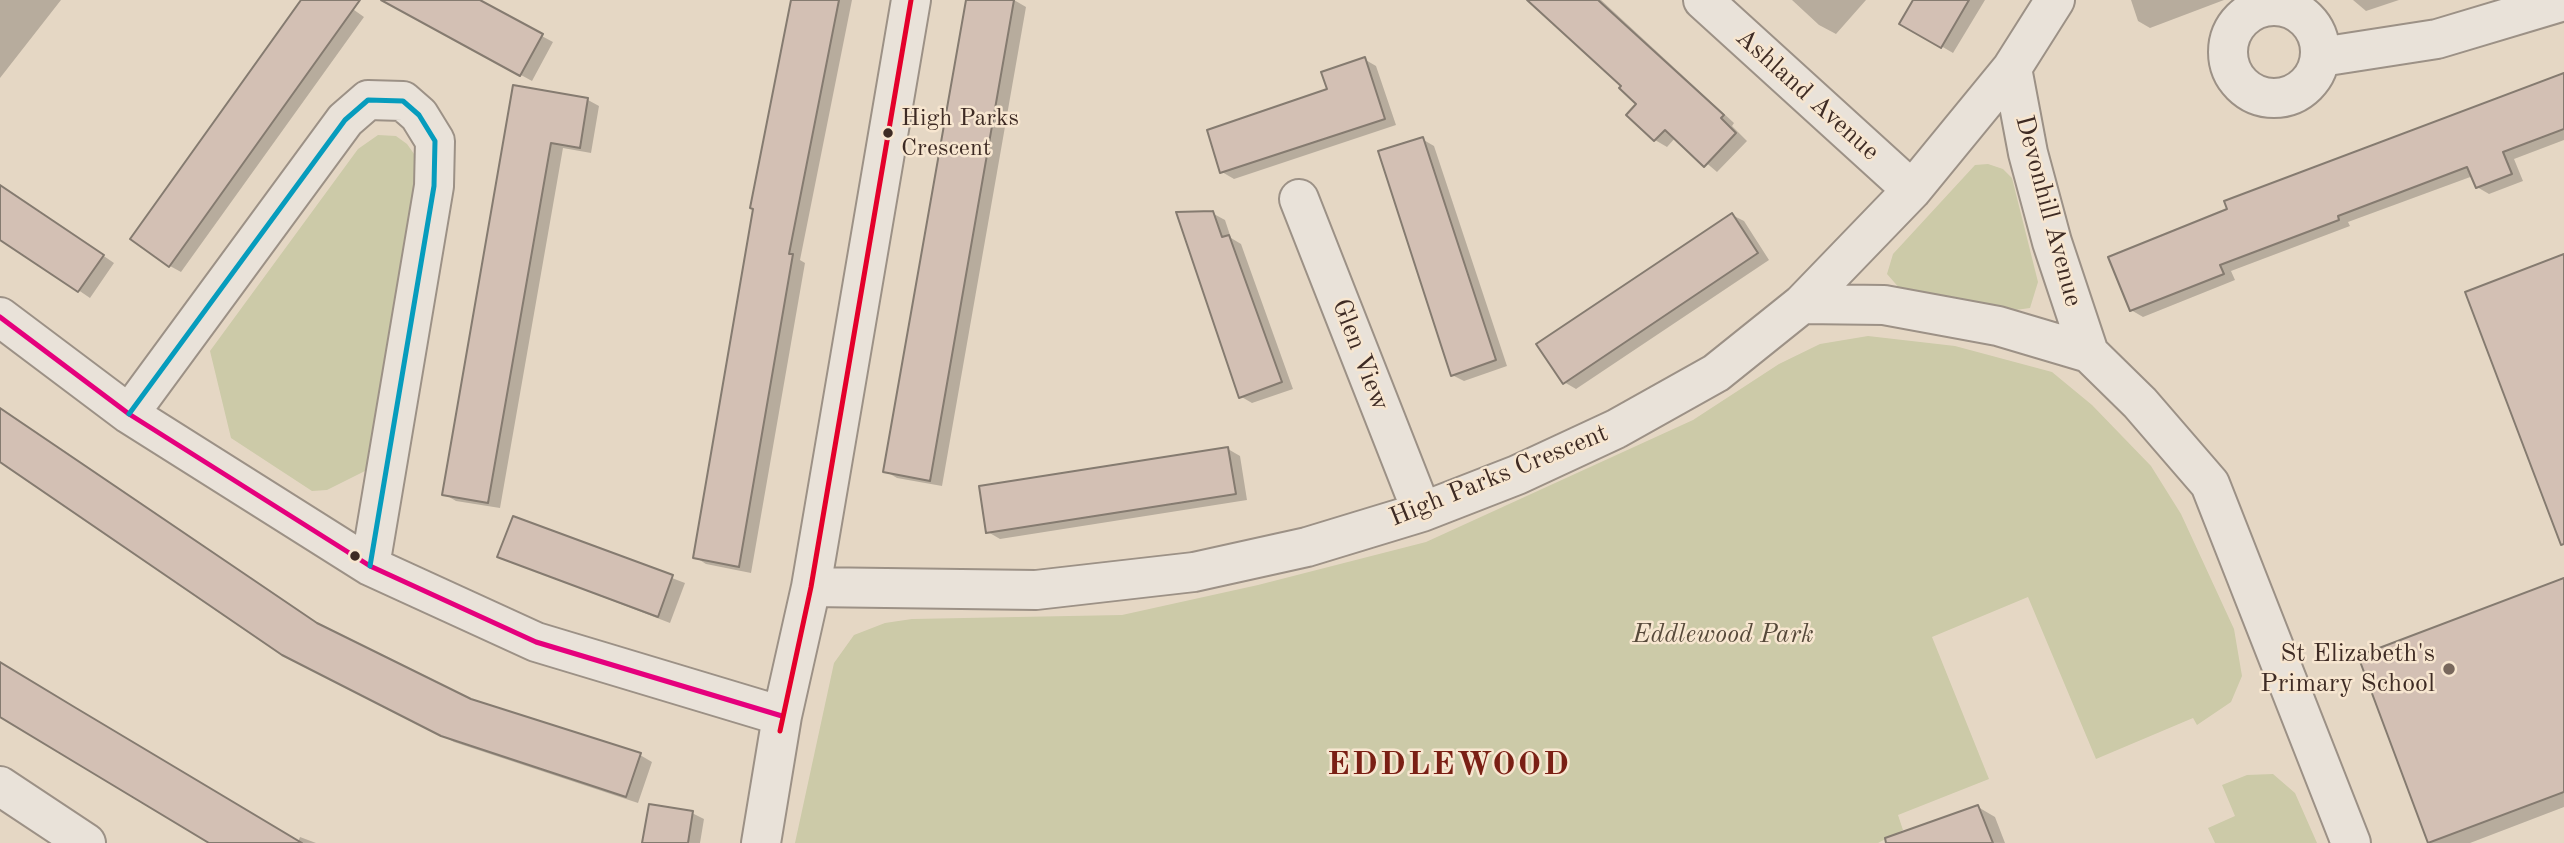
<!DOCTYPE html>
<style>
body{margin:0}
canvas{display:block;background:#e5d7c4}
</style>
<canvas width="2564" height="843"></canvas>
<script>
const g = document.querySelector('canvas').getContext('2d');
g.lineJoin = 'round';
function paint(path, color) { g.fillStyle = color; g.fill(path, 'evenodd'); }
const toPath = rows => new Path2D(rows.map(r => 'M' + r).join(''));
function strokePath(path, color, width, dash) { g.strokeStyle = color; g.lineWidth = width; g.lineCap = dash ? 'butt' : 'round'; g.setLineDash(dash || []); g.stroke(path); }
function label(font, color, halo, rows, align = 'center') {
  g.font = font + ' "Old Standard TT",serif'; g.lineWidth = 5; g.setLineDash([]); g.textBaseline = 'middle'; g.strokeStyle = halo; g.fillStyle = color; for (const [text, x, y, turn = 0] of rows) {
    g.save(); g.translate(x, y); g.rotate((+turn || 0) * Math.PI / 180); g.textAlign = isNaN(turn) ? turn : align; if (halo) g.strokeText(text, 0, 0); g.fillText(text, 0, 0); g.restore();
  }
}
paint(toPath([
 [378,135,396,136,407,144,417,158,422,180,371,468,327,490,312,491,231,438,210,351,358,149],
 [1988,164,2003,169,2012,178,2038,282,2030,308,2008,311,1901,290,1887,274,1893,254,1975,165],
 [1868,336,1955,346,2052,372,2092,405,2151,466,2181,514,2234,629,2242,676,2231,702,2197,725,2193,718,2096,759,2028,597,1932,637,1989,779,1898,815,1903,830,1878,843,795,843,834,663,854,635,885,623,912,619,1122,615,1258,585,1426,542,1693,420,1779,364,1820,344],
 [2273,774,2295,793,2317,843,2215,843,2208,828,2235,816,2222,785,2247,775]
]), '#cccaa8');
paint(toPath([
 [0,0,61,0,0,78],
 [304,0,340,0,364,17,181,272,170,266],
 [384,0,474,0,553,42,532,81],
 [792,0,852,0,800,260,805,263,751,573,706,564,695,557],
 [967,0,1014,0,1026,7,942,486,897,478,885,471],
 [1530,0,1601,0,1734,123,1732,126,1747,141,1717,172,1676,137,1667,147,1655,140,1638,104,1623,86],
 [1792,0,1866,0,1836,34,1819,25],
 [1916,0,1985,0,1953,53,1902,23],
 [2131,0,2224,0,2150,28,2138,21],
 [2353,0,2399,0,2366,11],
 [1364,59,1376,66,1396,125,1234,179,1222,172,1329,90],
 [2564,74,2564,140,2514,159,2523,181,2489,194,2477,187,2473,176,2348,222,2350,226,2231,271,2235,280,2143,317,2131,310],
 [514,87,588,100,599,106,591,153,563,148,500,508,456,501,444,494],
 [1422,139,1434,146,1507,366,1464,381,1452,375],
 [0,185,114,263,90,298,0,237],
 [1212,213,1225,220,1231,238,1241,244,1293,389,1252,403,1240,396],
 [1732,215,1744,221,1769,260,1576,389,1564,382],
 [0,409,323,628,470,700,640,755,652,762,638,803,454,742,296,661,107,536,0,460],
 [1228,449,1240,456,1247,500,1000,539,988,532],
 [514,518,685,583,670,623,499,557],
 [2564,580,2564,807,2470,843,2431,843],
 [0,664,298,842,300,837,316,843,213,843,0,715],
 [1978,807,1995,817,2005,843,1926,843],
 [692,813,704,819,700,843,644,843]
]), '#0003');
const building = toPath([
 [301,0,360,0,169,267,130,239,301,0],
 [381,0,480,0,543,34,520,76,381,0],
 [791,0,839,0,789,254,793,254,739,567,693,558,753,209,750,208,791,0],
 [966,0,1014,0,930,481,883,472,966,0],
 [1527,0,1598,0,1724,115,1721,118,1736,133,1704,167,1665,130,1654,141,1626,115,1636,104,1619,88,1621,86,1527,0],
 [1913,0,1969,0,1941,48,1899,24,1913,0],
 [1365,57,1385,119,1220,173,1207,130,1327,89,1321,72,1365,57],
 [2564,73,2564,129,2503,152,2512,174,2476,188,2467,167,2338,216,2339,220,2220,265,2224,274,2130,311,2108,257,2227,209,2224,201,2564,73],
 [513,85,588,98,580,148,551,143,488,503,442,495,513,85],
 [1423,137,1496,360,1451,376,1378,151,1423,137],
 [0,185,104,255,78,292,0,240,0,185],
 [1213,211,1222,237,1229,235,1282,382,1239,398,1176,212,1213,211],
 [1732,213,1758,253,1563,384,1536,344,1732,213],
 [2564,254,2564,544,2561,545,2465,292,2564,254],
 [0,408,317,623,471,699,641,753,626,797,441,736,282,655,0,462,0,408],
 [1228,447,1236,494,986,533,979,486,1228,447],
 [513,516,673,575,658,617,497,557,513,516],
 [2564,578,2564,792,2428,843,2358,656,2564,578],
 [0,662,76,708,302,843,209,843,86,769,0,717,0,662],
 [649,804,693,811,688,843,642,843,649,804],
 [1978,805,1993,843,1886,843,1885,838,1978,805]
]);
paint(building, '#d3c0b4');
strokePath(building, '#857b70', 2);
const minor = toPath([
 [1703,0,1912,190],
 '2228 52a46 46 0 1 1 92 0a46 46 0 1 1-92 0Z',
 [2321,57,2437,39,2564,1],
 [2012,68,2028,153,2052,242,2089,353],
 [1299,199,1422,512],
 [1802,304,1884,305,1998,326,2089,353,2140,403,2210,484,2351,843],
 [0,317,129,414,370,566,536,642,782,716],
 [129,414,345,120,368,100,403,101,419,115,435,141,434,186,370,566],
 [811,587,1036,590,1194,572,1307,547,1422,512,1517,475,1616,429,1716,373,1802,304,1912,190,2012,68,2055,0],
 [0,786,86,843],
 [761,843,782,716,811,587,911,0]
]);
strokePath(minor, '#9c9186', 42);
strokePath(minor, '#e9e2d9', 38);
strokePath(toPath([
 [0,317,129,414,370,566,536,642,782,716]
]), '#e5007d', 5);
strokePath(toPath([
 [129,414,345,120,368,100,403,101,419,115,435,141,434,186,370,566]
]), '#069cbd', 5);
strokePath(toPath([
 [780,731,811,587,911,0]
]), '#e4002b', 5);
for (const [x, y, r, color] of [
 [888,133,6,"#3e2b24"],
 [355,556,6,"#3e2b24"],
 [2449,669,7,"#78675c"]
]) { const dot = new Path2D(); dot.arc(x, y, r, 0, 2 * Math.PI); g.fillStyle = color; g.fill(dot); strokePath(dot, '#f7e6d0', 2.5); }
label('24px', '#3e2b24', '#f7e6d0', [
 ["High Parks",901,119],
 ["Crescent",901,149]
], 'left');
label('26px', '#3e2b24', '#f7e6d0', [
 ["Ashland Avenue",1807,95,42],
 ["Devonhill Avenue",2048,211,75],
 ["Glen View",1360,355,69],
 ["High Parks Crescent",1499,476,-22]
]);
label('italic 26px', '#56493a', '#f7e6d0', [
 ["Eddlewood Park",1723,635]
]);
label('26px', '#3e2b24', '#f7e6d0', [
 ["St Elizabeth's",2435,654],
 ["Primary School",2435,684]
], 'right');
g.letterSpacing = '2px';
label('bold 33px', '#7a1f14', '#f7e6d0', [
 ["EDDLEWOOD",1449,765]
]);
g.letterSpacing = '0px';
</script>
